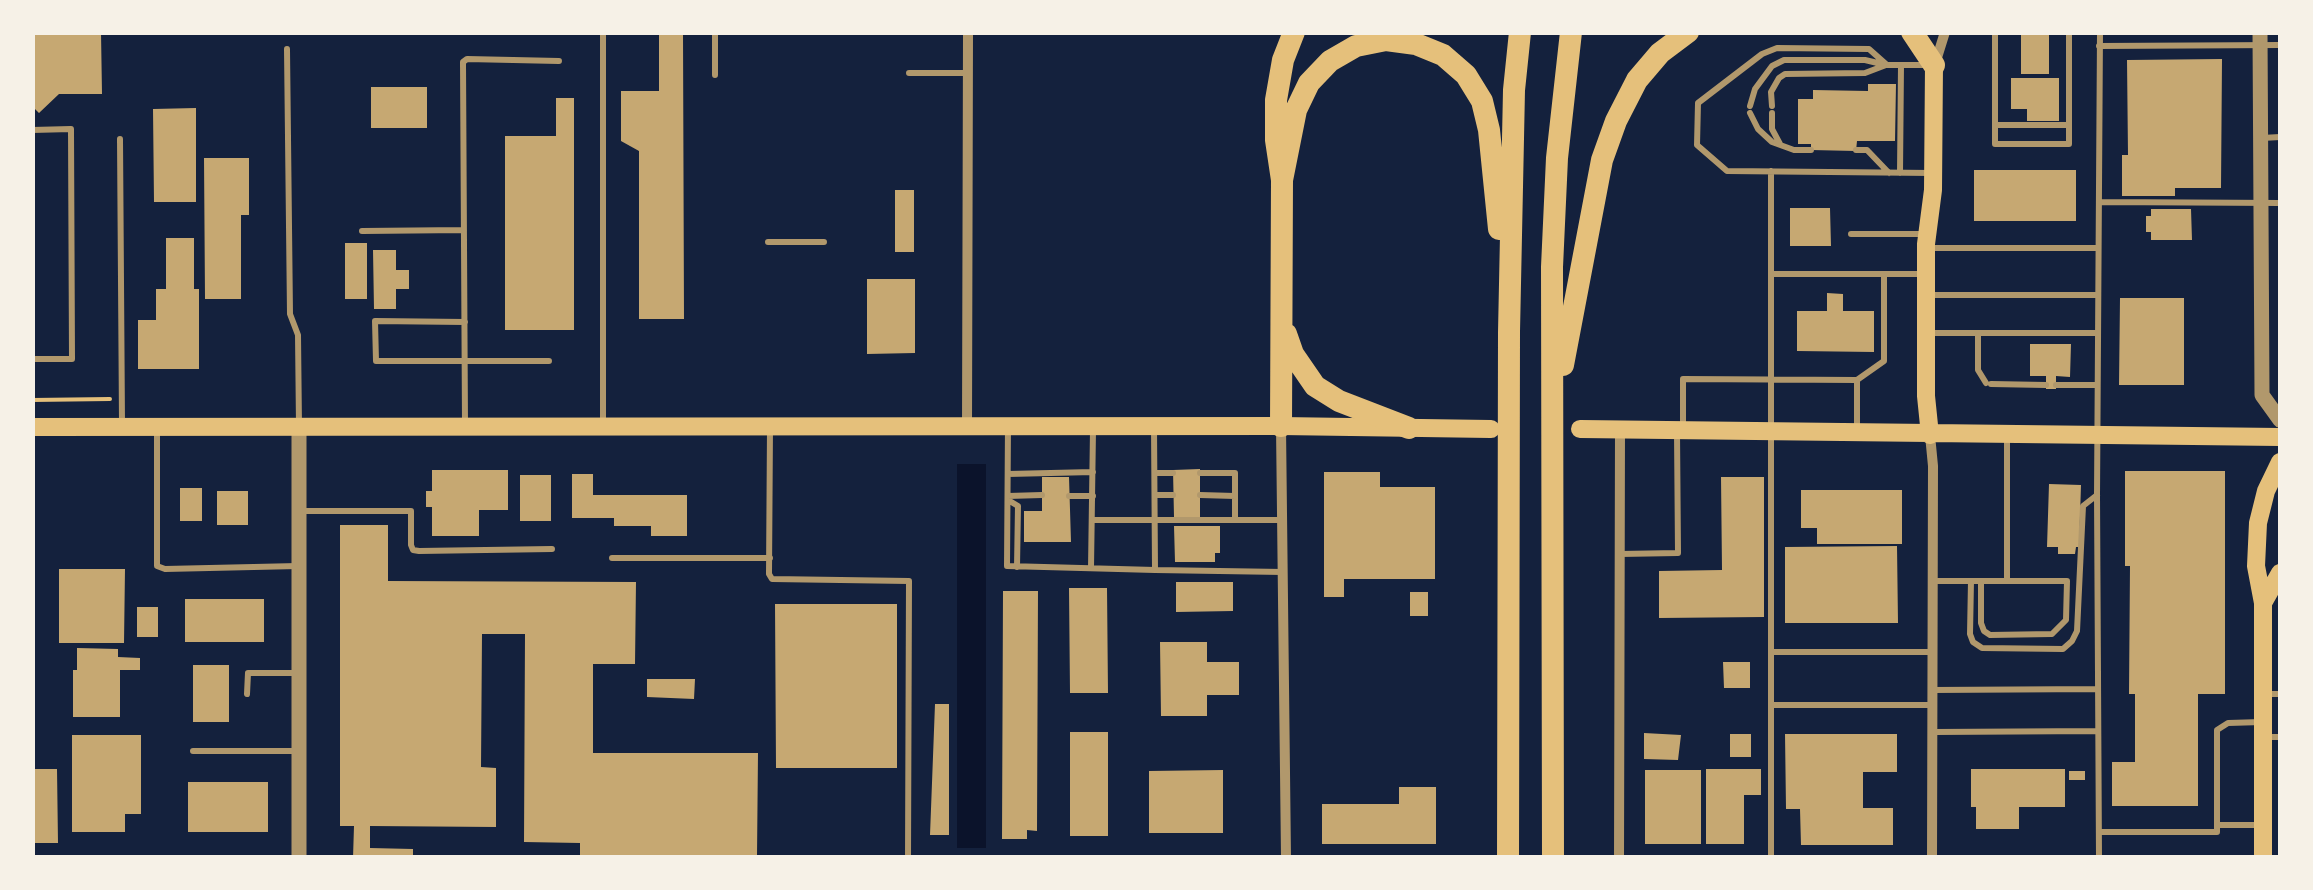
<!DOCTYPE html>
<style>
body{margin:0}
#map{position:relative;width:2313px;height:890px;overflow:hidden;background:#14213d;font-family:"PT Serif",serif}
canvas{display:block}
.frame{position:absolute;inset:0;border:35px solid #f6f1e7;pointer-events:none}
</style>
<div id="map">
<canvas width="2313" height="890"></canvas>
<div class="frame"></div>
</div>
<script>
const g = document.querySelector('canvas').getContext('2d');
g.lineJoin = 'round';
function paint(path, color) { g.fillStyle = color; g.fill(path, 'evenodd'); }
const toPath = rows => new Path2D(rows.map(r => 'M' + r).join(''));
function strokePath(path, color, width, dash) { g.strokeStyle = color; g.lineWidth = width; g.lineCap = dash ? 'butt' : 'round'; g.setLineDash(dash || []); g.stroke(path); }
paint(toPath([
 [957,464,986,464,986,848,957,848]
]), '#0b132b');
paint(toPath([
 [32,32,101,32,102,94,59,94,39,113,32,106],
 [659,32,683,32,684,319,639,319,639,151,621,141,621,91,659,91],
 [2021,32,2049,32,2049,74,2021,74],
 [2222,59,2221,188,2175,188,2175,196,2122,196,2122,155,2128,155,2127,60],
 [2011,78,2059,78,2059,121,2027,121,2027,109,2011,109],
 [1868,84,1896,84,1895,141,1857,141,1856,151,1811,150,1811,144,1798,144,1798,99,1813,99,1813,90,1868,91],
 [371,87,427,87,427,128,371,128],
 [556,98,574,98,574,330,505,330,505,136,556,136],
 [196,108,196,202,154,202,153,109],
 [204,158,249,158,249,215,241,215,241,299,205,299],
 [1974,170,2076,170,2076,221,1974,221],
 [895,190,914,190,914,252,895,252],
 [1790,208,1830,208,1831,246,1790,246],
 [2151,209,2191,209,2192,240,2151,240,2151,232,2146,232,2146,216,2151,216],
 [166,238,194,238,194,289,199,289,199,369,138,369,138,320,156,320,156,289,166,289],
 [345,243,367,243,367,299,345,299],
 [373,250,396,250,396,270,409,270,409,289,396,289,396,309,374,309],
 [867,279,915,279,915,353,867,354],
 [1827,293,1843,294,1843,311,1874,311,1874,352,1797,351,1797,311,1827,311],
 [2120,298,2184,298,2184,385,2119,385],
 [2030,344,2071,344,2070,377,2056,376,2056,389,2046,389,2046,376,2030,376],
 [1200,469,1200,517,1174,517,1173,470],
 [432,470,508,470,508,510,479,510,479,536,432,536,432,507,426,507,426,491,432,491],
 [2125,471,2225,471,2225,694,2198,694,2198,806,2112,806,2112,762,2135,762,2135,694,2129,694,2130,566,2125,566],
 [1324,472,1380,472,1380,487,1435,487,1435,579,1344,579,1344,597,1324,597],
 [572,474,593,474,593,495,687,495,687,536,651,536,651,526,614,526,614,518,572,518],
 [520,475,551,475,551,521,520,521],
 [1042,477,1069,477,1071,542,1024,542,1024,511,1042,511],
 [1721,477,1764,477,1764,617,1659,618,1659,571,1722,570],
 [2049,484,2081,485,2079,547,2076,547,2075,554,2058,554,2058,547,2047,547],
 [180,488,202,488,202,521,180,521],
 [1801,490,1902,490,1902,544,1817,544,1817,528,1801,528],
 [217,491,248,491,248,525,217,525],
 [340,525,388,525,388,581,636,582,635,664,593,664,593,753,758,753,757,856,580,858,580,843,524,842,525,634,482,634,481,767,496,768,496,827,370,826,370,848,413,849,413,858,353,858,354,826,340,826],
 [1174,526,1220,526,1220,553,1215,553,1215,562,1175,562],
 [1897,546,1898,623,1785,623,1785,547],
 [59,569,125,569,124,643,59,643],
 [1176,582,1233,582,1233,611,1176,612],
 [1069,588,1107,588,1108,693,1070,693],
 [1003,591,1038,591,1037,831,1027,830,1027,839,1002,839],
 [1410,592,1428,592,1428,616,1410,616],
 [185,599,264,599,264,642,185,642],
 [775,604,897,604,897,768,776,768],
 [137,607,158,607,158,637,137,637],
 [1160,642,1207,642,1207,662,1239,662,1239,695,1207,695,1207,716,1161,716],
 [77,648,118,649,118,657,140,658,140,670,120,670,120,717,73,717,73,670,77,670],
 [1723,662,1750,662,1750,688,1724,688],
 [193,665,229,665,229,722,193,722],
 [647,679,695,679,694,699,647,697],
 [935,704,949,704,949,835,930,835],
 [1070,732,1108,732,1108,836,1070,836],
 [1644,733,1681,735,1678,760,1644,759],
 [1730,734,1751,734,1751,757,1730,757],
 [1785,734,1897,734,1897,772,1863,772,1863,808,1893,808,1893,845,1801,845,1800,809,1786,809],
 [72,735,141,735,141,814,125,814,125,832,72,832],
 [32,769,57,769,58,843,32,843],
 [1706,769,1761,769,1761,795,1744,795,1744,844,1706,844],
 [1971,769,2065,769,2065,807,2019,807,2019,829,1976,829,1976,807,1971,807],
 [1223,770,1223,833,1149,833,1149,771],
 [1645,770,1701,770,1701,844,1645,844],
 [2069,771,2085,771,2085,780,2069,780],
 [188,782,268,782,268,832,188,832],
 [1399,787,1436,787,1436,844,1322,844,1322,804,1399,804]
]), '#c6a872');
strokePath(toPath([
 [32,400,110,399]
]), '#e5c07b', 4);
strokePath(toPath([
 [603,32,603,425],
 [715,32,715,75],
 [1995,32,1995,144,2069,144,2069,32],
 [2099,46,2280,45],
 [287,49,290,314,298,335,299,426],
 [1925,65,1887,65,1869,49,1777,48,1762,54,1698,103,1697,145,1727,171,1932,173],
 [909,73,967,73],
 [1750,106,1755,89,1772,66,1784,60,1865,60,1886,65],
 [1772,106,1771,92,1779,78,1785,74,1865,73,1886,65],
 [1750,113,1758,129,1772,142,1794,150,1811,150],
 [1772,113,1772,129,1780,144],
 [1995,125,2069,125],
 [32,130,71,129,72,359,32,359],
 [2262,138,2280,137],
 [120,139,122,423],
 [1856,150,1867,150,1889,173],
 [1900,173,1901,65],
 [2099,202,2280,203],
 [362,231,464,230],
 [1851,234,1924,234],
 [768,242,824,242],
 [1930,248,2098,248],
 [1771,274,1925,274],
 [1929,295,2098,295],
 [465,322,375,321,376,361,549,361],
 [1929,333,2098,333],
 [1978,333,1978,370,1986,383],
 [1857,380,1857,428],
 [1991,384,2046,385],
 [2056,385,2097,385],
 [465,425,463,62,467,59,559,61],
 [1008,426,1007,566,1155,570],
 [1154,427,1155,570,1283,572],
 [770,428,769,574,772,579,909,581,908,858],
 [1683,429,1683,379,1857,380,1884,361,1884,274],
 [157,430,157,566,165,569,298,566],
 [1155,473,1173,473],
 [1200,473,1235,473,1235,520],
 [1008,474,1093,472],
 [1155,495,1173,495],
 [1200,495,1235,496],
 [1008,496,1042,495],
 [1069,496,1093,496],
 [1008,500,1018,506,1017,567],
 [300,511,411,511,411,545,413,550,419,551,552,549],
 [1093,520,1281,520],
 [1620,554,1678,553,1677,432],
 [612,558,770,558],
 [1091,568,1093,430],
 [1933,581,2067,581,2066,620,2052,634,1990,635,1984,631,1981,623,1981,581],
 [1971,581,1970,634,1973,642,1982,648,2063,649,2072,641,2077,631,2083,506,2097,495],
 [2007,581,2007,436],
 [1771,652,1931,652],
 [1932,690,2098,689],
 [247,694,248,673,298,673],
 [2265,694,2280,694],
 [1771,705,1932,705],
 [1934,732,2098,731],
 [2265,737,2280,737],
 [193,751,298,751],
 [2217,825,2261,825],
 [2099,832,2217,832,2217,730,2228,723,2262,722],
 [1771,858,1771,171],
 [2099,858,2097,495,2100,32]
]), '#b1986c', 6);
strokePath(toPath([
 [1935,64,1945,32],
 [967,426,968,35],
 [1281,427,1286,858],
 [1930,435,1933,466,1932,858],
 [1619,858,1620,429]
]), '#b1986c', 10);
strokePath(toPath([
 [2260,32,2262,395,2280,420],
 [299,858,299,427]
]), '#b1986c', 15);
strokePath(toPath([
 [32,427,1281,426,1491,429],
 [1580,429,2280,437],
 [1930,435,1926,396,1926,244,1933,190,1934,65],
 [2263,603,2280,573],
 [2263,858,2263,603,2256,566,2258,523,2266,491,2280,462]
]), '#e5c07b', 18);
strokePath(toPath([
 [1912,32,1934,65],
 [1282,180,1296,110,1309,83,1330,61,1356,46,1386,40,1416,44,1443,55,1466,75,1482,101,1489,130,1499,229],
 [1286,334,1293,354,1315,386,1339,401,1409,428],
 [1563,365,1602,160,1616,121,1637,80,1660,53,1688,32],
 [1281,426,1282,180,1276,140,1276,100,1283,60,1294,32],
 [1508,858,1509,332,1514,90,1520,32],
 [1553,858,1552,267,1557,158,1571,32]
]), '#e5c07b', 22);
</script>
